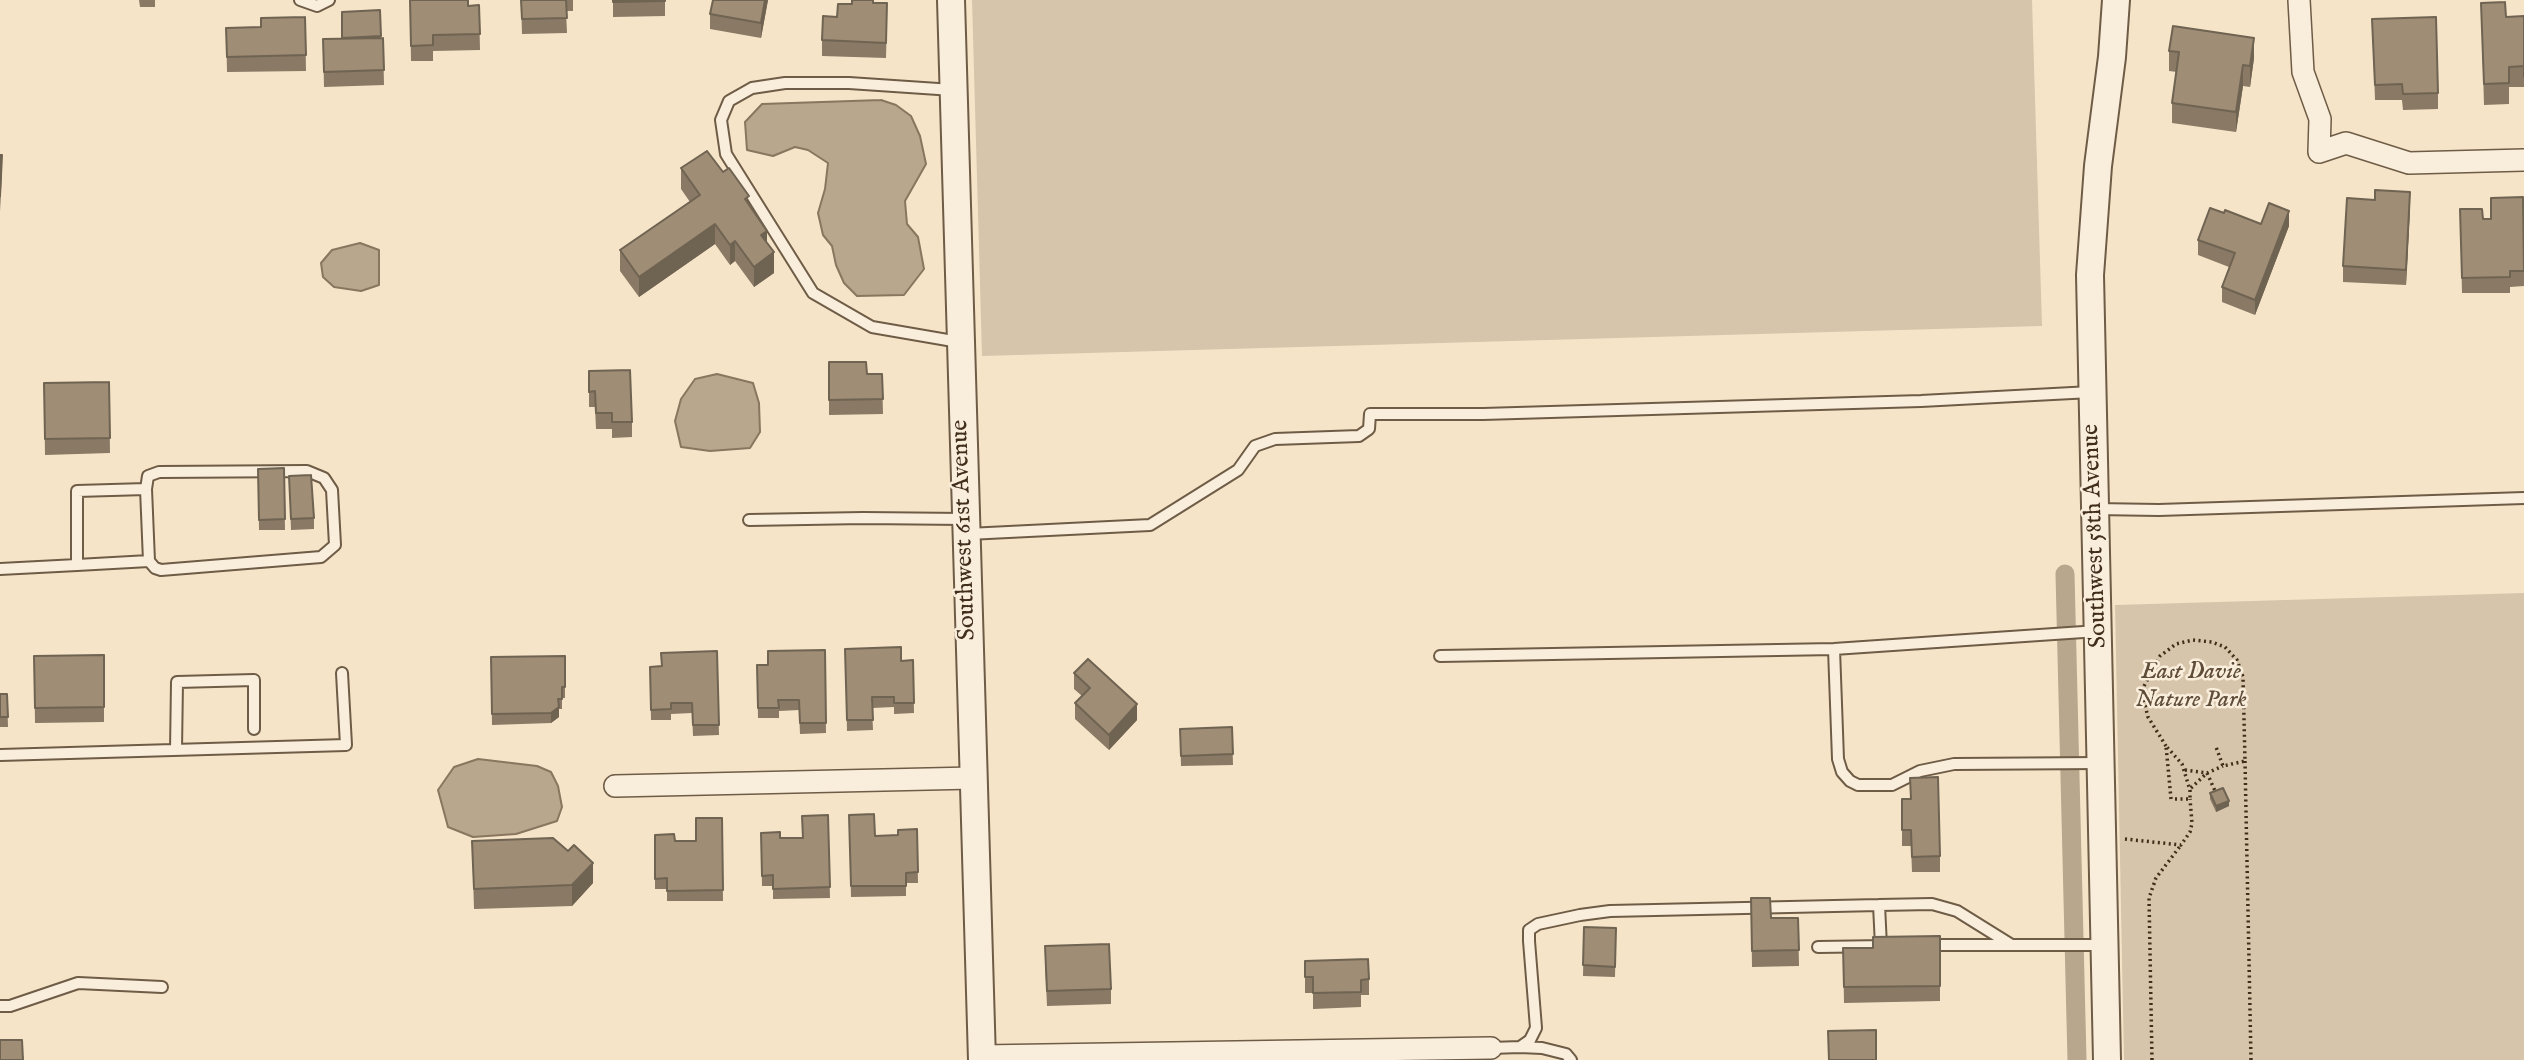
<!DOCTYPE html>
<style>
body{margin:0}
canvas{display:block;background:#f6e4c8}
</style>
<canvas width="2524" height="1060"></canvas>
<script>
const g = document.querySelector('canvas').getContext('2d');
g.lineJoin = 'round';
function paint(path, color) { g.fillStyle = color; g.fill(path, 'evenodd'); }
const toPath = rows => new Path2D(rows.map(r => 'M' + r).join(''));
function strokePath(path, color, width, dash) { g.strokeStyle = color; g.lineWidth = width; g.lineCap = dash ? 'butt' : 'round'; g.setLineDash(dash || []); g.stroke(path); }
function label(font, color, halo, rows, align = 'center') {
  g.font = font + ' "IM FELL English",serif'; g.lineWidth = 5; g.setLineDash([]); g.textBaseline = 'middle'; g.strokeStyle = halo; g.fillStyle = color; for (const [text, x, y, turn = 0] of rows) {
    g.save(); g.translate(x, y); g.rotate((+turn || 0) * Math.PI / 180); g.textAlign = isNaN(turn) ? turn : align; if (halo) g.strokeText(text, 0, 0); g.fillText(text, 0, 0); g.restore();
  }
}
paint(toPath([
 [972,0,2032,0,2042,326,982,356],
 [2524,593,2524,1060,2124,1060,2115,605]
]), '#d7c5ab');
const water = toPath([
 [881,100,896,105,911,116,920,136,926,164,905,201,907,224,918,237,924,269,904,295,857,296,844,283,836,265,832,246,823,235,818,213,825,189,828,163,808,150,795,147,773,156,747,150,745,122,762,104,881,100],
 [360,243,379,250,379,285,361,291,334,287,323,277,321,263,332,250,360,243],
 [717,374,753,383,759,403,760,432,750,448,710,451,681,447,675,421,681,399,695,379,717,374],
 [478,759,537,766,551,772,558,786,562,807,557,821,516,834,473,837,448,827,438,790,454,767,478,759]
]);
paint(water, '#b8a68d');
strokePath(water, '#88765f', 2);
strokePath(toPath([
 [2065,574,2077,1060]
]), '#b8a68d', 19);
const service = toPath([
 [300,0,317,6,329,0],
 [953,90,849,83,785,83,752,88,729,101,721,120,726,154,813,293,872,327,959,342],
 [146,489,148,476,159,472,307,471,324,478,332,490,335,545,321,557,161,570,155,568,149,561],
 [2095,509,2159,510,2524,498],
 [749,520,863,518,965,519],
 [968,534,1150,525,1238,470,1255,446,1275,439,1359,436,1369,429,1370,414,1483,414,1921,401,2091,392],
 [0,569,77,565,149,561,146,489,77,491,77,565],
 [1834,649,1838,759,1842,772,1850,781,1858,785,1892,785,1920,771,1954,764,2099,763],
 [1440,656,1834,649,2098,631],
 [176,750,177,682,254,680,254,729],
 [0,755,346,745,342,673],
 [1925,945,2105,945],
 [1881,946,1879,905,1932,904,1957,911,2010,944],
 [1818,947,1885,946],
 [0,1006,10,1006,78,983,162,987],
 [1520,1047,1542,1048,1566,1054,1571,1060],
 [1491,1048,1520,1047,1530,1040,1536,1028,1529,941,1529,930,1538,924,1580,915,1610,911,1879,905]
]);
const minor = toPath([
 [2299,0,2303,72,2320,119,2319,152,2346,143,2409,163,2524,160],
 [615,786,973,778],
 [981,1056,1491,1048]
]);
const tertiary = toPath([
 [951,0,982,1060],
 [2107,1060,2090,275,2098,166,2112,57,2116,0]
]);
strokePath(service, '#6e5c46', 14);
strokePath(minor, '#6e5c46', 24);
strokePath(tertiary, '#6e5c46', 30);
strokePath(toPath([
 [2166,746,2148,717,2143,697,2143,688,2160,656,2176,644,2193,640,2212,642,2225,647,2237,660,2243,677,2245,761,2223,766,2216,747],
 [2245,761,2251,1060],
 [2185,770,2207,773,2223,766],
 [2191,788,2207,773,2216,793],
 [2171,799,2166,746,2182,764,2190,790,2190,799,2173,799],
 [2125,839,2181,845,2190,832,2192,823,2190,799],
 [2152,1060,2149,898,2156,878,2181,845]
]), '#402e1b', 3.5, [2, 3.5]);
strokePath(service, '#f9eddb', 10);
strokePath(minor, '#f9eddb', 21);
strokePath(tertiary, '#f9eddb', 26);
paint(toPath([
 [139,0,155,0,155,7,140,7],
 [410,0,468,6,479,5,480,50,433,51,433,61,411,61],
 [521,0,573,0,573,11,566,11,567,33,522,34],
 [613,0,665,0,665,16,613,17],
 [768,0,761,38,710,29,710,14],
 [874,3,887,19,886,58,822,56,822,40,837,17,852,4],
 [2481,3,2506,17,2524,16,2524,98,2524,87,2509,87,2509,104,2484,105],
 [380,10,381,38,383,38,384,85,324,87,323,39,342,39,342,12],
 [305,17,306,71,227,72,226,28,261,27],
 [2372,19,2438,93,2438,109,2403,110,2402,100,2375,100],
 [2169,51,2254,58,2250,87,2243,86,2236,132,2172,123,2172,103,2177,72,2169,71],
 [681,168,723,172,749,206,767,243,774,273,754,287,735,261,730,265,715,244,639,297,620,271,620,250,690,202,681,189],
 [2410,207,2406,285,2343,282,2343,266],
 [2460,209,2483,219,2524,239,2524,286,2510,287,2510,293,2462,293],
 [2289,226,2255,315,2222,302,2222,287,2229,267,2198,255,2198,240],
 [829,362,867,374,882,374,883,414,829,415],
 [589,371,632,422,632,437,612,438,612,429,596,429,595,407,589,407],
 [109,382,110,453,45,455,44,383],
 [284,468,285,530,259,530,258,469],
 [289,476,314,518,314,529,291,530],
 [845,649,901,661,913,660,914,713,894,714,894,707,872,708,873,730,847,731],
 [825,650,826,733,800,734,799,710,779,711,779,718,758,718,757,665,768,665],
 [717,651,719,735,693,736,692,713,671,714,671,720,651,720,650,667,661,666],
 [104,655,104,722,35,723,34,656],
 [565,656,565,698,562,698,562,709,559,709,559,717,551,723,492,725,491,657],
 [1074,673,1137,720,1109,750,1075,719,1075,703,1082,696,1074,689],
 [0,694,7,694,8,727,0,727],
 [1232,727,1233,765,1181,766,1180,729],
 [2210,793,2229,806,2216,812,2210,799],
 [828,815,830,898,773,899,773,886,762,886,761,833,780,838,803,838],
 [849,815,875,836,898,835,917,829,918,883,906,883,906,896,851,897],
 [1902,815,1940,856,1940,872,1912,872,1911,846,1902,846],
 [722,818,723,901,667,901,667,889,655,889,655,835,675,841,696,841],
 [472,841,593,883,572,906,474,909],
 [1751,898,1771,918,1798,918,1799,966,1752,967],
 [1584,927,1616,928,1615,977,1583,976],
 [1940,936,1940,1001,1844,1003,1843,948,1873,948],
 [1305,961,1369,979,1369,995,1361,995,1361,1007,1313,1009,1313,993,1305,993],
 [1045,962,1111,989,1111,1004,1047,1006]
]), '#897965');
paint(toPath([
 [765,0,768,0,761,38,761,23],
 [2254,38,2254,58,2250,87,2250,66],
 [2243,65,2243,86,2236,132,2236,112],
 [2,155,2,171,0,211,0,196],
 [2410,192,2410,207,2406,285,2406,270],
 [2289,211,2289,226,2255,315,2255,300],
 [715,224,715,244,639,297,639,277],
 [767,231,767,251,761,235],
 [735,241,735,261,730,265,730,245],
 [774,252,774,273,754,287,754,267],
 [1137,704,1137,720,1109,750,1109,735],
 [559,707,559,717,551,723,551,713],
 [2229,801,2229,806,2216,812,2216,806],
 [593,863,593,883,572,906,572,885]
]), '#6f6352');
const building = toPath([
 [410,0,468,0,468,6,479,5,480,34,433,35,433,45,411,46,410,0],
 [521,0,566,0,567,18,522,19,521,0],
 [613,0,665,0,665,1,613,2,613,0],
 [713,0,765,0,761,23,710,14,713,0],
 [852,0,873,0,873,3,887,3,886,43,822,40,823,16,837,17,838,4,852,4,852,0],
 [2505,2,2506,17,2524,16,2524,77,2524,66,2509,67,2509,83,2484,84,2481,3,2505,2],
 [380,10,381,36,342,38,342,12,380,10],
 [305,17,306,55,227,57,226,28,261,27,261,18,305,17],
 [2436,17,2438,93,2403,94,2402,84,2375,85,2372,19,2436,17],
 [2173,26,2254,38,2250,66,2243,65,2236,112,2172,103,2179,52,2169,51,2173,26],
 [383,38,384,70,324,72,323,39,383,38],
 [707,151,723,172,729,168,749,196,745,199,767,231,761,235,774,252,754,267,735,241,730,245,715,224,639,277,620,250,700,195,681,168,707,151],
 [0,155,2,155,0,196,0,155],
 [2375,190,2410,192,2406,270,2343,266,2347,198,2375,200,2375,190],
 [2523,197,2524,271,2510,271,2510,277,2462,278,2460,209,2482,209,2483,219,2491,219,2491,198,2523,197],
 [2269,203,2289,211,2255,300,2222,287,2235,253,2198,240,2210,208,2224,213,2225,210,2261,224,2269,203],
 [829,362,866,362,867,374,882,374,883,399,829,400,829,362],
 [630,370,632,422,612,422,612,413,596,413,595,391,589,392,589,371,630,370],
 [109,382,110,438,45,439,44,383,109,382],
 [284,468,285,519,259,520,258,469,284,468],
 [311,475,314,518,291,519,289,476,311,475],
 [901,647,901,661,913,660,914,703,894,703,894,697,872,697,873,720,847,720,845,649,901,647],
 [825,650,826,723,800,723,799,700,778,700,779,708,758,708,757,665,768,665,768,651,825,650],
 [717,651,719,725,693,725,692,703,671,703,671,709,651,710,650,667,662,666,661,653,717,651],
 [104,655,104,707,35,708,34,656,104,655],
 [565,656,565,687,562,687,562,699,558,699,559,707,551,713,492,714,491,657,565,656],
 [1088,659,1137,704,1109,735,1075,703,1090,688,1074,673,1088,659],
 [0,694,7,694,8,717,0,717,0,694],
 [1232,727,1233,754,1181,756,1180,729,1232,727],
 [1938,777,1940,856,1912,857,1911,830,1902,830,1902,799,1911,799,1910,778,1938,777],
 [2223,788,2229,801,2216,806,2210,793,2223,788],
 [874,814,875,836,898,835,898,830,917,829,918,872,906,873,906,886,851,886,849,815,874,814],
 [828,815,830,887,773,889,773,875,762,876,761,833,780,832,780,838,803,838,802,816,828,815],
 [696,818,722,818,723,890,667,891,667,878,655,879,655,835,674,834,675,841,696,841,696,818],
 [553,838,568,851,574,845,593,863,572,885,474,889,472,841,553,838],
 [1751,898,1770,898,1771,918,1798,918,1799,950,1752,951,1751,898],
 [1584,927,1616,928,1615,967,1583,965,1584,927],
 [1940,936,1940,986,1844,987,1843,948,1873,948,1873,937,1940,936],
 [1109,944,1111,989,1047,991,1045,946,1109,944],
 [1368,959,1369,979,1361,980,1361,992,1313,993,1313,977,1305,977,1305,961,1368,959],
 [1876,1030,1876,1060,1829,1060,1828,1031,1876,1030],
 [0,1040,22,1040,23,1060,0,1060,0,1040]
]);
paint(building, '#9f8d75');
strokePath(building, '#6f6352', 2);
label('24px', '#402e1b', '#f9eddb', [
 ["Southwest 61st Avenue",965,530,-92],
 ["Southwest 58th Avenue",2096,536,-92]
]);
label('italic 24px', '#5e4c38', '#f9eddb', [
 ["East Davie",2191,673],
 ["Nature Park",2191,701]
]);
</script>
